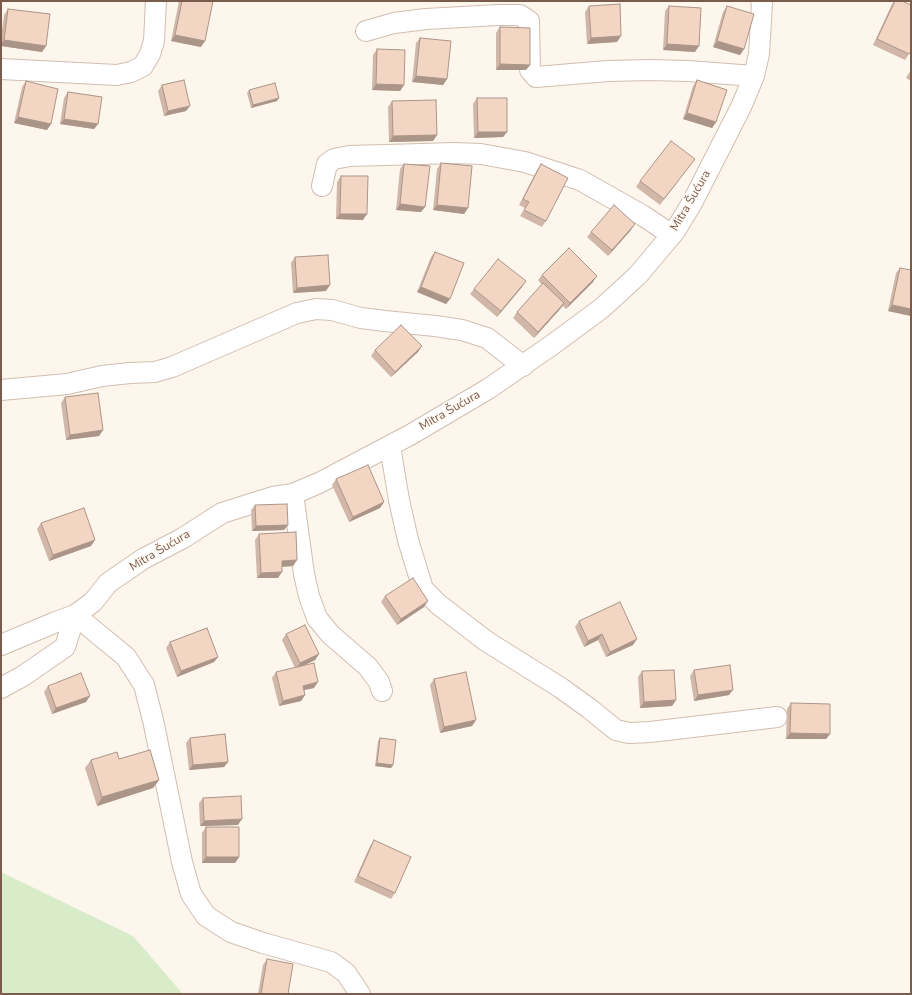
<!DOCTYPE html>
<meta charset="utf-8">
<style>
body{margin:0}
#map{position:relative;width:912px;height:995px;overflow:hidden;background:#fdf6ec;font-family:"Nunito Sans",sans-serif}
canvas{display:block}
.frame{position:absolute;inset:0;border:2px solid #7a5c4d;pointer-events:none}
</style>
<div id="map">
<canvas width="912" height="995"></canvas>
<div class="frame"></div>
</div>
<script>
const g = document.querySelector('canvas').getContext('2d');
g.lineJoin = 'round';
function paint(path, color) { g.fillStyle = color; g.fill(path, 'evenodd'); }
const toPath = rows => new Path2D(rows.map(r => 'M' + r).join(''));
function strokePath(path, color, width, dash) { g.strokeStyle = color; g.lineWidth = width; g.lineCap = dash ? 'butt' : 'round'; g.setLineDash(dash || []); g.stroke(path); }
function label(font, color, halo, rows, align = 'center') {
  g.font = font + ' "Nunito Sans",sans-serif'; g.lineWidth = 3; g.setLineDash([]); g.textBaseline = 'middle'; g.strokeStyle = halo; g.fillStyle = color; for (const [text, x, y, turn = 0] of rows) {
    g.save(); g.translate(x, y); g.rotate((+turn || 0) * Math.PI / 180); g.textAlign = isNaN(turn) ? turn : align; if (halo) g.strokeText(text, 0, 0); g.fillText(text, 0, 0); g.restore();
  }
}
paint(toPath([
 [1,872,133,936,183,994,1,994]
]), '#d8ecc9');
const minor = toPath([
 [366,31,394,23,426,19,498,15,520,15,529,21,530,70,536,77,608,71,650,70,688,71,754,76],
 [1,69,117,75,131,72,143,66,150,54,154,41,156,1],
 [322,186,327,164,334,159,349,156,422,154,453,153,481,154,525,162,580,180,642,215,672,235],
 [1,390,67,384,102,376,130,373,155,372,172,367,297,313,316,309,332,310,361,318,385,321,435,326,462,330,487,338,523,366],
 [390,446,399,500,408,540,423,589,438,604,486,641,561,688,590,709,616,730,629,733,650,732,777,717],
 [293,494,304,574,309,596,317,618,330,634,368,667,379,682,382,691],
 [75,615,126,657,144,685,153,720,182,862,191,894,206,916,231,932,263,943,331,962,346,973,360,994],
 [1,645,13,640,56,622,75,615],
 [1,688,23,676,65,647,75,615,93,602,108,583,143,559,183,538,222,513,273,497,293,494,319,483,410,435,488,389,552,345,602,308,638,275,675,231,692,203,741,107,754,76,759,54,762,3,761,1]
]);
strokePath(minor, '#d1beb0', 22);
strokePath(minor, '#fff', 20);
paint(toPath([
 [179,1,213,1,201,47,171,41],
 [894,1,902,1,909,54,905,60,873,45,892,4],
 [589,6,617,42,587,44,585,12],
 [669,6,695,52,663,50,665,11],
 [727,6,744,49,740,55,713,47,723,12],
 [8,9,46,46,42,52,1,46,1,37,4,15],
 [500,27,530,65,526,70,496,70,496,33],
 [420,38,447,79,443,85,412,82,416,43],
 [377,49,404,85,400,91,372,90,373,55],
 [911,70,911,81,906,78],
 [697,80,716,122,712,128,683,119,693,86],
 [26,81,51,124,47,130,14,123,22,87],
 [162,85,186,111,164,116,158,91],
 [249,90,277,101,251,108,247,93],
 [68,92,98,124,94,129,60,124,64,98],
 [477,98,507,132,503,137,474,138,473,104],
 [392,101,437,135,433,141,389,142,388,107],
 [695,159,660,205,636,187,640,181],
 [441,163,468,208,464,214,433,210,437,169],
 [404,164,421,212,396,210,400,169],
 [541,164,546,221,542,227,520,216,525,208,519,205,537,170],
 [341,176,363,220,336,219,337,182],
 [631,230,608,256,587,237,591,232],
 [435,252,450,299,446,304,417,292,431,257],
 [295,257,326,291,293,293,291,263],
 [900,268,911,270,911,316,888,311,896,273],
 [542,275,593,282,566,309,563,306,534,338,513,318,517,312,542,285,538,280],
 [522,287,497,317,470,294,474,289],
 [375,350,418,352,391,377,371,356],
 [65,397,103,430,99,436,66,440,61,403],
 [336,479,384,502,380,508,349,522,332,485],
 [255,505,288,525,284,530,252,531,251,510],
 [41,523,91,546,49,561,37,529],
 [259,534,297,560,293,566,282,567,278,578,257,578,255,540],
 [385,596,424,607,397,625,381,602],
 [579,621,633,645,606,657,598,640,584,647,575,627],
 [286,634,319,654,315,660,303,666,314,688,304,690,305,695,301,701,279,706,272,678,276,672,295,668,282,640],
 [170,642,218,657,214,662,177,677,166,648],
 [694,670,729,695,694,701,690,676],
 [642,671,676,700,672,706,640,708,638,677],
 [434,679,476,720,472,726,440,733,430,685],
 [48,686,86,702,52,714,44,692],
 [791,703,830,734,826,739,786,739,787,709],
 [190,738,228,762,224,767,189,770,186,743],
 [380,738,393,765,391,768,375,766,378,741],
 [119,759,159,780,153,788,97,806,85,768,91,760],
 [203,798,238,825,200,826,199,803],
 [206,827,239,857,235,863,202,863,202,833],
 [374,840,395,893,391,899,354,882,370,846],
 [267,959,288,994,258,994,263,965]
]), '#d1b7a8');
paint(toPath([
 [175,35,205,41,201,47,171,41],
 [621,36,617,42,587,44,591,38],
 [4,40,46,46,42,52,1,46,1,44],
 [717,41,744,49,740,55,713,47],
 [667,44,699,46,695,52,663,50],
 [500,64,530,65,526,70,496,70],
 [416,76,447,79,443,85,412,82],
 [376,84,404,85,400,91,372,90],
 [279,98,277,101,251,108,253,105],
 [190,106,186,111,164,116,168,111],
 [687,113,716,122,712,128,683,119],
 [18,117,51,124,47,130,14,123],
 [64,119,98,124,94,129,60,124],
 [478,132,507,132,503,137,474,138],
 [437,135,433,141,389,142,393,136],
 [400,204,425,207,421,212,396,210],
 [437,205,468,208,464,214,433,210],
 [340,214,367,214,363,220,336,219],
 [635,224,631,230,608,256,612,250],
 [597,276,593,282,566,309,570,303],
 [526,281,522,287,497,317,501,311],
 [330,285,326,291,293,293,297,288],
 [421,287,450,299,446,304,417,292],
 [564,303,560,309,534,338,538,332],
 [892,305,911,309,911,316,888,311],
 [422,346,418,352,391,377,395,372],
 [103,430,99,436,66,440,70,435],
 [384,502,380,508,349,522,353,517],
 [288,525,284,530,252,531,256,526],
 [95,540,91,546,49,561,53,555],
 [297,560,293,566,278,567,282,561],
 [282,572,278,578,257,578,261,573],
 [428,601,424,607,397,625,401,619],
 [602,634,598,640,584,647,588,641],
 [637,639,633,645,606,657,610,652],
 [319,654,315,660,296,669,300,663],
 [218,657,214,662,177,677,181,671],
 [318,682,314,688,299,691,303,686],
 [733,690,729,695,694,701,698,695],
 [305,695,301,701,279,706,283,701],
 [90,696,86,702,52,714,56,708],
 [676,700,672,706,640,708,644,702],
 [476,720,472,726,440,733,444,727],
 [790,733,830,734,826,739,786,739],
 [228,762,224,767,189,770,193,765],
 [377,763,393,765,391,768,375,766],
 [159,780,153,788,97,806,102,797],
 [242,819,238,825,200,826,204,821],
 [206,857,239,857,235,863,202,863]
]), '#aa9588');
const building = toPath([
 [182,1,213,1,205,41,175,35,182,1],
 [895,1,902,1,911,5,911,51,909,54,877,39,895,1],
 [620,4,621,36,591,38,589,6,620,4],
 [669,6,701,8,699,46,667,44,669,6],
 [727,6,754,14,744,49,717,41,727,6],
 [8,9,50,14,46,46,4,40,8,9],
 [500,27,530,28,530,65,500,64,500,27],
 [420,38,451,41,447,79,416,76,420,38],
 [377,49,405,50,404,85,376,84,377,49],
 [184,80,190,106,168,111,162,85,184,80],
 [697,80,727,90,716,122,687,113,697,80],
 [26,81,58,89,51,124,18,117,26,81],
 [275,83,279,98,253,105,249,90,275,83],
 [68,92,102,97,98,124,64,119,68,92],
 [477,98,507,98,507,132,478,132,477,98],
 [436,100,437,135,393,136,392,101,436,100],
 [671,141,695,159,664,199,640,181,671,141],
 [441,163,472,166,468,208,437,205,441,163],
 [404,164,430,166,425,207,400,204,404,164],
 [541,164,568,178,546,221,524,210,529,202,523,199,541,164],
 [341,176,368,176,367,214,340,214,341,176],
 [614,205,635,224,612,250,591,232,614,205],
 [569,248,597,276,570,303,542,275,569,248],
 [435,252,464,263,450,299,421,287,435,252],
 [328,255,330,285,297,288,295,257,328,255],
 [498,259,526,281,501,311,474,289,498,259],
 [900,268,911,270,911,309,892,305,900,268],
 [543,283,564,303,538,332,517,312,543,283],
 [401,325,422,346,395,372,375,350,401,325],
 [98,393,103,430,70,435,65,397,98,393],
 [368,465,384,502,353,517,336,479,368,465],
 [287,504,288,525,256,526,255,505,287,504],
 [84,508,95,540,53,555,41,523,84,508],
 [296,532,297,560,282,561,282,572,261,573,259,534,296,532],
 [413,578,428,601,401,619,385,596,413,578],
 [620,602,637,639,610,652,602,634,588,641,579,621,620,602],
 [305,625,319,654,300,663,286,634,305,625],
 [207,628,218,657,181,671,170,642,207,628],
 [314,663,318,682,303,686,305,695,283,701,276,672,314,663],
 [730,665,733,690,698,695,694,670,730,665],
 [674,670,676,700,644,702,642,671,674,670],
 [466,672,476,720,444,727,434,679,466,672],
 [81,673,90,696,56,708,48,686,81,673],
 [791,703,830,704,830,734,790,733,791,703],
 [225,734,228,762,193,765,190,738,225,734],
 [380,738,396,740,393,765,377,763,380,738],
 [150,750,159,780,102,797,91,760,117,752,119,759,150,750],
 [241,796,242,819,204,821,203,798,241,796],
 [206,827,239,827,239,857,206,857,206,827],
 [374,840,411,857,395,893,358,876,374,840],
 [267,959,293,964,288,994,261,994,267,959]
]);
paint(building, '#f3d5c3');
strokePath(building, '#aa9588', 1);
label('12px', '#7a5c4d', '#fffaf3', [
 ["Mitra Šućura",691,201,-60],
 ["Mitra Šućura",450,411,-30],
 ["Mitra Šućura",160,551,-31]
]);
</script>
